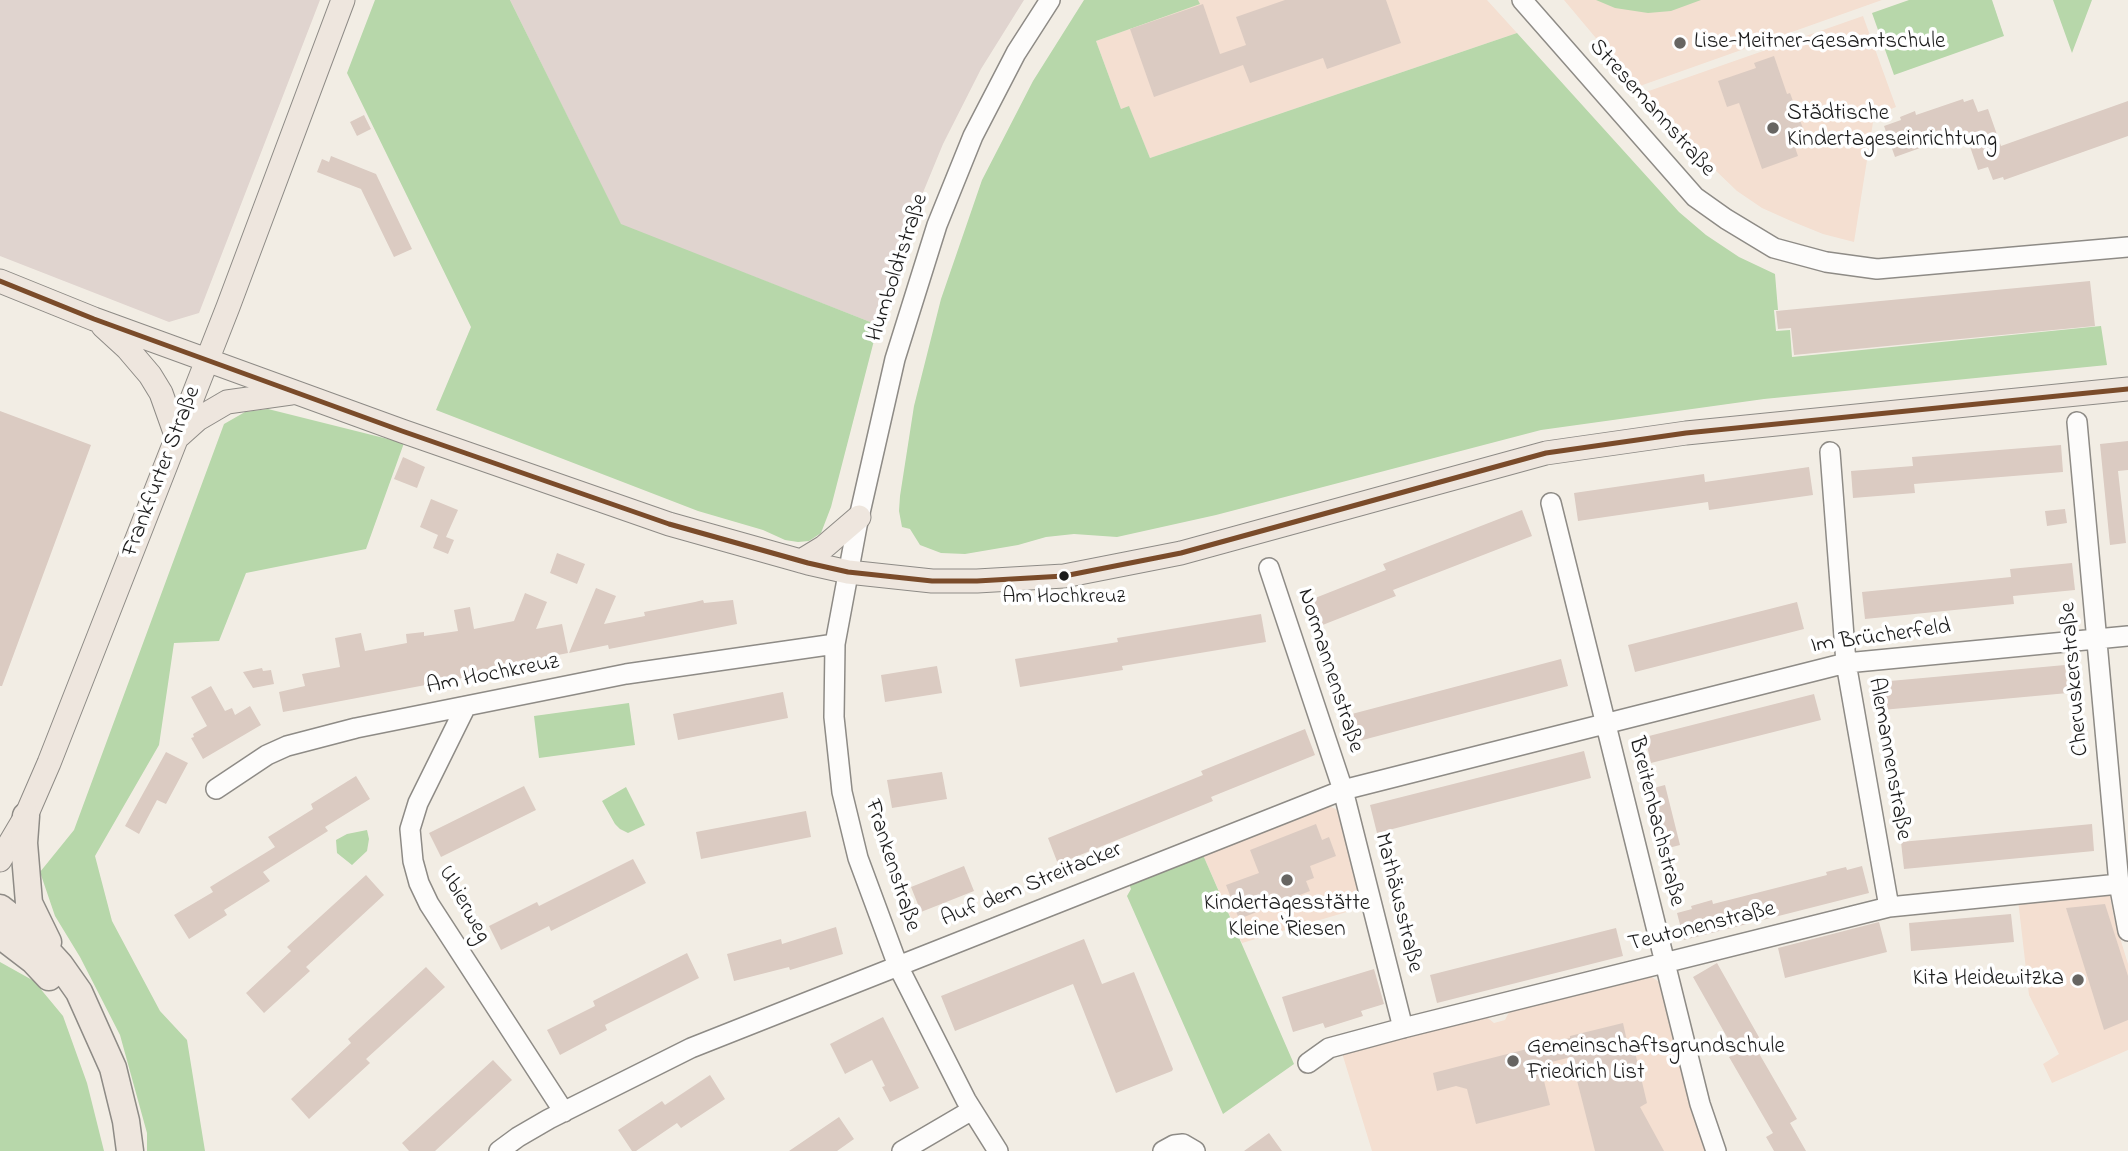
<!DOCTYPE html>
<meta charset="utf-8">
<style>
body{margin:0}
canvas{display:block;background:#f2ede4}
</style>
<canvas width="2128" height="1151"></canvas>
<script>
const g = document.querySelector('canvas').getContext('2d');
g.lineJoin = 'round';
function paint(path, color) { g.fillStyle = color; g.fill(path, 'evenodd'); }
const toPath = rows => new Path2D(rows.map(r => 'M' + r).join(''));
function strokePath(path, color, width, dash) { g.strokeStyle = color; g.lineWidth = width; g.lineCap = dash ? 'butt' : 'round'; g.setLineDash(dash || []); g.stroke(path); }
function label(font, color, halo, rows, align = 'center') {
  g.font = font + ' "Indie Flower",sans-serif'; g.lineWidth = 7; g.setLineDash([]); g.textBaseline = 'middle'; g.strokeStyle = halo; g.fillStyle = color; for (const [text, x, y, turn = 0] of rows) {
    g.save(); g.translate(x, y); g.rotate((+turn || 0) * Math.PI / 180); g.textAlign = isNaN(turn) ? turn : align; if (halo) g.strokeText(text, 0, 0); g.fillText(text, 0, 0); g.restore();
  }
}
paint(toPath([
 [1198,0,1487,0,1517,33,1150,158,1129,107,1121,109,1096,41,1199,4],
 [1564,0,1882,0,1637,87],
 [1863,16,1896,107,1874,116,1854,242,1823,234,1791,221,1762,208,1737,191,1713,168,1643,93],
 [1327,805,1344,813,1367,906,1242,943,1203,855],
 [2105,893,2110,896,2114,918,2128,964,2128,1050,2052,1083,2043,1064,2059,1054,2029,995,2018,900],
 [1647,974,1661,983,1705,1151,1372,1151,1342,1053,1483,1017,1488,1018,1494,1023,1505,1020,1509,1012,1515,1009]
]), '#f4dfd1');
paint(toPath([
 [0,0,320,0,199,313,169,322,0,256],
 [510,0,1024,0,981,69,943,144,910,224,878,325,621,225]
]), '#e0d4cf');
paint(toPath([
 [375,0,510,0,621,224,878,325,831,507,821,533,809,541,798,542,785,540,763,530,698,511,436,410,471,327,347,73],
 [1084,0,1198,0,1200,4,1096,41,1121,109,1129,106,1150,158,1517,33,1679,212,1706,235,1739,257,1775,274,1778,310,1774,310,1776,331,1790,330,1792,357,2101,326,2107,365,1764,399,1541,430,1216,515,1117,537,1074,534,1046,537,1018,545,965,554,941,553,920,545,910,529,902,527,899,511,900,496,914,406,941,299,982,180,1033,81],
 [1596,0,1701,0,1671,11,1648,13,1615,8],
 [1909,0,1992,0,2004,36,1894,75,1872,13],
 [2053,0,2092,0,2072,53],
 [268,409,404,443,366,549,246,573,219,641,174,643,159,745,95,856,112,921,160,1011,187,1040,205,1151,147,1151,147,1133,120,1035,80,957,55,916,40,872,74,830,224,424,245,412],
 [629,703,635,745,539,758,534,716],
 [626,787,645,825,628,833,620,829,615,824,602,801],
 [367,830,369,839,367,851,352,865,337,853,336,840,347,834],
 [1203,855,1294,1064,1223,1114,1127,896,1131,889,1129,884],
 [0,962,34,981,63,1016,87,1083,104,1151,0,1151]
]), '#b7d7aa');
paint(toPath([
 [1285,0,1386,0,1401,43,1327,69,1323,58,1250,83,1243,65,1154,97,1130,29,1203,4,1220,54,1246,45,1236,17],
 [1774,56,1787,94,1790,93,1804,131,1791,136,1798,156,1762,169,1739,103,1727,107,1718,81,1756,68,1754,63],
 [1963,99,1964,102,1973,99,1978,112,1988,109,2001,146,2128,101,2128,136,2004,180,2003,177,1993,180,1988,167,1978,170,1965,132,1895,157,1884,126,1901,120,1900,117,1915,111,1916,115],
 [364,115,371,129,357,136,350,122],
 [331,156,376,174,412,249,394,257,361,189,317,172,322,159,329,162],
 [2090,281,2095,326,1794,355,1791,328,1778,329,1776,311],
 [0,411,91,445,2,686,0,686],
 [2128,441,2128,470,2118,471,2126,543,2110,545,2100,444],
 [2061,445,2063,472,1914,484,1915,493,1853,498,1851,471,1913,466,1912,457],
 [403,457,425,467,417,488,394,479],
 [1809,467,1813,495,1709,510,1708,502,1578,521,1574,493,1704,474,1705,482],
 [431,499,458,510,446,537,454,540,448,554,433,548,438,535,420,527],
 [2065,509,2067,523,2047,526,2045,511],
 [1522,510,1532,536,1393,590,1396,596,1315,628,1305,602,1386,570,1383,564],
 [557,553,585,564,577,584,550,573],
 [2072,563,2075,590,2013,596,2014,604,1865,619,1862,592,2011,577,2010,569],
 [596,588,616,596,604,624,645,616,644,612,695,602,703,600,704,603,733,600,737,624,609,649,608,645,569,653],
 [525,593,547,602,536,629,562,624,568,653,473,672,473,676,283,712,279,692,305,686,302,674,340,667,335,638,361,633,365,651,407,643,406,634,424,632,424,636,458,631,454,610,470,607,474,629,514,621],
 [1797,602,1804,629,1635,672,1628,645],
 [1261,614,1266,642,1122,666,1123,670,1020,687,1015,659,1118,642,1117,638],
 [1561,659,1568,686,1355,742,1348,715],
 [2065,665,2068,693,1882,710,1879,682],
 [937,666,942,693,885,702,881,675],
 [262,668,263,671,271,670,274,684,253,688,243,672],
 [211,686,225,711,232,708,235,715,250,706,261,725,203,759,191,738,194,737,193,734,207,726,191,697],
 [783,692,788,718,678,740,673,714],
 [1814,694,1821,720,1651,763,1645,737],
 [1305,729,1315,755,1211,797,1213,801,1058,864,1048,838,1203,775,1201,771],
 [1584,751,1591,778,1377,833,1370,805],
 [166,752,188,763,166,804,157,800,139,834,125,826],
 [942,772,947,799,892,808,887,780],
 [356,776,370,799,325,827,328,831,263,872,270,881,224,910,227,915,189,939,174,915,213,892,210,887,275,847,268,837,313,809,311,804],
 [1665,785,1680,845,1657,851,1642,791],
 [524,786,536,810,441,857,429,833],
 [806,811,811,837,701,859,696,832],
 [1316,824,1322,840,1329,837,1336,856,1310,866,1314,878,1306,881,1310,891,1239,919,1226,885,1259,873,1250,850],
 [2092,824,2094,851,1904,869,1901,842],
 [633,859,646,883,551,931,549,926,501,950,489,926,537,902,539,906],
 [964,866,974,891,921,912,911,887],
 [1862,866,1869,893,1684,940,1677,913,1692,909,1691,906,1712,900,1713,904,1827,875,1826,872,1846,867,1847,870],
 [366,875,384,895,306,967,310,971,264,1013,246,993,291,951,287,947],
 [2105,904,2128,976,2128,1020,2104,1030,2066,908],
 [2011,914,2014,942,1911,951,1909,923],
 [1879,922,1887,952,1785,978,1778,948],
 [836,927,843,954,790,970,789,967,734,981,727,954,781,939,782,944],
 [1616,928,1623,956,1437,1003,1430,975],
 [1084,939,1102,984,1134,972,1173,1069,1172,1071,1116,1093,1073,984,955,1031,941,996],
 [687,953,699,978,605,1025,607,1030,560,1055,547,1030,595,1006,593,1001],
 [1717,963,1760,1039,1753,1043,1797,1119,1790,1123,1806,1151,1774,1151,1766,1137,1773,1133,1729,1057,1736,1053,1693,977],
 [426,967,445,987,366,1059,370,1063,309,1119,291,1099,351,1043,348,1039],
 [1374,969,1384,1004,1361,1011,1363,1016,1325,1028,1323,1023,1293,1032,1282,997],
 [883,1017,919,1088,890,1102,882,1087,885,1086,872,1060,845,1074,830,1044],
 [1623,1023,1629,1050,1634,1048,1647,1103,1640,1107,1664,1151,1595,1151,1571,1057,1540,1065,1550,1105,1476,1124,1467,1089,1456,1086,1437,1091,1433,1073,1570,1038,1570,1036],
 [493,1060,512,1080,435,1151,409,1151,402,1143],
 [710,1075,725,1099,681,1128,677,1123,636,1151,632,1151,618,1130,662,1101,665,1105],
 [839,1117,854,1139,837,1151,789,1151],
 [1269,1133,1282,1151,1244,1151]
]), '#dbcbc2');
const minor = toPath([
 [1522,0,1695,197,1726,219,1774,248,1826,262,1877,269,2128,247],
 [2077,422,2119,884,2128,931],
 [1830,452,1846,663,1889,907],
 [1551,503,1700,1104,1716,1151],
 [1269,568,1343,790,1403,1028],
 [466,706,418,803,410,829,413,861,419,883,429,904,564,1112],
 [216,789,267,755,287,746,356,728,626,674,835,644],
 [1308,1063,1329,1048,1403,1028,1889,907,2119,884],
 [499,1151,518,1137,549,1119,691,1048,1343,790,1846,663,2128,636],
 [902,1151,972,1110],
 [998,1151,966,1100,898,966,858,858,842,792,834,717,835,644,857,526,895,359,937,225,973,136,1016,53,1050,0],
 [1163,1151,1174,1145,1183,1144,1195,1151]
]);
const major = toPath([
 [0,281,94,319,402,431,669,524,808,563,848,572,932,581,977,581,1064,576,1181,553,1546,453,1686,433,2128,389],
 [103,326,127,348,150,375,161,393,177,438],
 [179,436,198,419,227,402,291,393],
 [801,561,824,547,859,517],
 [0,860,26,816,49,763,228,307,343,0]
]);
const highway = toPath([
 [26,816,24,843,29,903,48,942],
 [0,908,28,930,60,965,79,992,113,1068,126,1121,130,1151],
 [0,935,34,961,49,977]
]);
strokePath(minor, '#8e8b86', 22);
strokePath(major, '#8e8b86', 25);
strokePath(highway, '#8e8b86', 29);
strokePath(minor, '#fdfcfb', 19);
strokePath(major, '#eee6de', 23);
strokePath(highway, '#eee6de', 26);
strokePath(toPath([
 [0,281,94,319,402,431,669,524,808,563,848,572,932,581,977,581,1064,576,1181,553,1546,453,1686,433,2128,389]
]), '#7a4b2a', 5);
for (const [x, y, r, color] of [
 [1680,43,7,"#676562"],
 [1773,128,7,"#676562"],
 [1064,576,6,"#1c1c1c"],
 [1287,880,7,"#676562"],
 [2078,980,7,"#676562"],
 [1513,1061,7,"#676562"]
]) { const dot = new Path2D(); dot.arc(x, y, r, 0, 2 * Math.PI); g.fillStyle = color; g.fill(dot); strokePath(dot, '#fff', 2.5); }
label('21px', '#1c1c1c', '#fff', [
 ["Am Hochkreuz",1064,599]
]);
label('23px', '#1c1c1c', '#fff', [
 ["Lise-Meitner-Gesamtschule",1694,43],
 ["Städtische",1787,115],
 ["Kindertageseinrichtung",1787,141],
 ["Kindertagesstätte",1287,905,"center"],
 ["Kleine Riesen",1287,931,"center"],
 ["Kita Heidewitzka",2064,980,"right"],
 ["Gemeinschaftsgrundschule",1527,1048],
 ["Friedrich List",1527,1074]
], 'left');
label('23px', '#1c1c1c', '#fff', [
 ["Stresemannstraße",1651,109,48],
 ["Humboldtstraße",899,268,-72],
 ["Frankfurter Straße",163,472,-69],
 ["Im Brücherfeld",1881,638,-8],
 ["Normannenstraße",1329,671,72],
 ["Am Hochkreuz",493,676,-11],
 ["Cheruskerstraße",2076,679,-95],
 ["Alemannenstraße",1888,759,80],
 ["Breitenbachstraße",1655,822,76],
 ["Frankenstraße",891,866,72],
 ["Auf dem Streitacker",1032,886,-22],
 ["Mathäusstraße",1397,903,76],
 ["Ubierweg",463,905,61],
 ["Teutonenstraße",1702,928,-14]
]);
</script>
